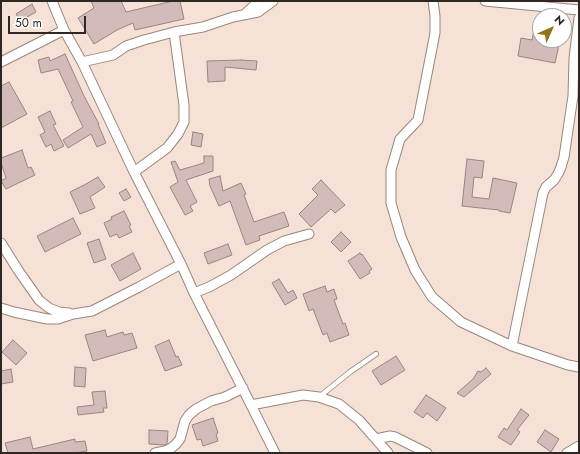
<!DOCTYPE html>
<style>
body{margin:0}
#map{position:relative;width:580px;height:454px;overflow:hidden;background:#f6e1d6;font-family:Jost,sans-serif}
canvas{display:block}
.frame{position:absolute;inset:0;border:2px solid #2f2723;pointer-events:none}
.north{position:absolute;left:532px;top:8px;width:40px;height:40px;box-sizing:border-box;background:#fff;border:1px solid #aca9a7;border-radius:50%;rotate:45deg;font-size:11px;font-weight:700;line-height:16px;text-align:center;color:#2f2723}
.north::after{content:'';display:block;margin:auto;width:14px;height:18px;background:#8f7419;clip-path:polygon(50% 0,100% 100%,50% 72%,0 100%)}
.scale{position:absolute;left:8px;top:16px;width:78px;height:18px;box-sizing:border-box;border:2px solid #2f2723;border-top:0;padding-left:5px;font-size:12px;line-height:14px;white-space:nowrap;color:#2f2723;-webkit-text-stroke:3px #fff;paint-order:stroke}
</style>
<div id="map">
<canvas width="580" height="454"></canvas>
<div class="frame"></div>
<div class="north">N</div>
<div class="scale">50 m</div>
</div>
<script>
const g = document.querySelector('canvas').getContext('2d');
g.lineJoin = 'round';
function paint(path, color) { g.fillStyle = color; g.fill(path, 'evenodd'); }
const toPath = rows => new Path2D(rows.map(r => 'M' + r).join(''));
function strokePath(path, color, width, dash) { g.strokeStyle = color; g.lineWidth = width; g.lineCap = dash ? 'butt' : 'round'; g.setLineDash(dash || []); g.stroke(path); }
const building = toPath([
 [91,1,121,1,126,12,173,1,180,1,184,19,135,30,133,23,117,30,94,44,78,18,94,8,91,1],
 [32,4,36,12,20,21,16,14,32,4],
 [536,21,540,22,540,40,545,40,545,42,559,45,555,63,518,56,521,38,532,40,536,21],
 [65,54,84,96,99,124,98,124,106,143,97,147,91,134,68,148,63,140,83,127,71,102,73,101,58,69,41,73,38,60,49,57,50,61,65,54],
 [241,60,257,61,256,70,225,67,225,81,208,82,207,61,241,60],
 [9,82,27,114,1,128,1,86,9,82],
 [50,111,56,124,53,125,64,146,54,151,51,144,46,147,40,135,45,132,38,117,50,111],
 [193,132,203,134,201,147,191,145,193,132],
 [22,150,28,168,31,167,35,175,6,189,1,181,6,178,1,163,1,158,22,150],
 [204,156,213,156,213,171,186,180,197,202,190,206,193,211,185,215,170,187,178,182,171,162,175,161,180,170,204,163,204,156],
 [467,159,484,161,482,178,474,177,472,197,489,199,493,178,517,183,510,213,499,211,499,210,462,206,467,159],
 [220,176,223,191,241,183,246,194,244,195,254,222,284,212,289,226,259,236,260,240,246,245,230,201,219,206,210,186,209,179,220,176],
 [98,177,105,187,90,197,95,208,80,214,70,192,86,184,98,177],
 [321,180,345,205,335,213,331,209,311,227,299,214,318,195,312,189,321,180],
 [126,189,131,197,124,201,119,193,126,189],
 [124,211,131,225,129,226,132,232,119,238,117,234,110,237,104,223,112,219,111,217,124,211],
 [73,218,81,234,45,252,37,236,73,218],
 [341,232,351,242,341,252,331,242,341,232],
 [99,239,106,259,94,263,87,243,99,239],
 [228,244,232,255,208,264,204,253,228,244],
 [133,253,141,269,120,281,111,265,133,253],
 [360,253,361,255,362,254,372,269,369,271,370,273,360,279,348,261,360,253],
 [279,279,288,293,293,290,297,298,285,305,272,283,279,279],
 [325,286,327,292,334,289,337,299,334,300,343,324,345,323,349,335,330,342,327,333,323,335,313,309,309,311,303,294,325,286],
 [105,330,107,337,123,332,124,335,132,333,137,348,93,361,85,335,105,330],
 [13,340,27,353,16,365,2,352,13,340],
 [169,340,176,357,178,356,182,365,165,371,155,346,169,340],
 [396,356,405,370,381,385,372,371,396,356],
 [75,367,86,368,85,387,74,386,75,367],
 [486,368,491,374,464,397,457,393,473,379,478,371,481,372,486,368],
 [11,369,13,382,1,384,1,371,11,369],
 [105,391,107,408,103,408,104,412,78,415,77,407,94,405,92,392,105,391],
 [426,395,446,408,437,421,427,413,423,418,414,412,426,395],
 [521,409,529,415,517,430,520,432,511,445,498,437,504,428,507,430,521,409],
 [213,418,218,433,216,434,218,441,203,446,201,439,197,440,192,425,213,418],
 [149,430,168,431,167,444,164,445,149,444,149,430],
 [545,430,559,439,551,452,537,442,545,430],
 [30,437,33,449,75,439,75,442,85,441,87,451,75,453,8,453,5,443,30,437]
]);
paint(building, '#d3bbb9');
strokePath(building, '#9a8482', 1);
const lane = toPath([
 [319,397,350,372,376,354]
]);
const street = toPath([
 [52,1,64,30,82,62,134,172,181,264,194,293,251,405,275,453],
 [433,1,435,16,435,33,418,120,400,139,391,170,391,203,401,237,415,270,432,297,461,322,512,346,568,365,579,367],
 [485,1,579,10],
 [245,14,259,1],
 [1,62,64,30],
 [82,62,113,55,126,46,144,40,174,32,203,27,233,17,258,12,273,1],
 [134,172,167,148,178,134,184,122,184,105,174,32],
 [1,243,18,270,39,300,49,308,59,312,69,313],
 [194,293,209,287,231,275,267,250,284,241,309,234],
 [1,308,14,312,47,319,58,319,73,314,92,311,139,287,181,264],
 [512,346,543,193,546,187,554,180,558,174,561,167,564,157,573,96,574,58,579,18],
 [251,405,303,395,319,397,339,404,359,420,388,453],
 [376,439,390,436,395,437,427,453],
 [155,453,165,451,170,449,176,444,180,439,185,421,189,415,196,409,211,401,225,397,243,388],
 [567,453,579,446]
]);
strokePath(lane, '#99867b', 6);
strokePath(street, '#99867b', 11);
strokePath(lane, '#fff', 4.5);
strokePath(street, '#fff', 9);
</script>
